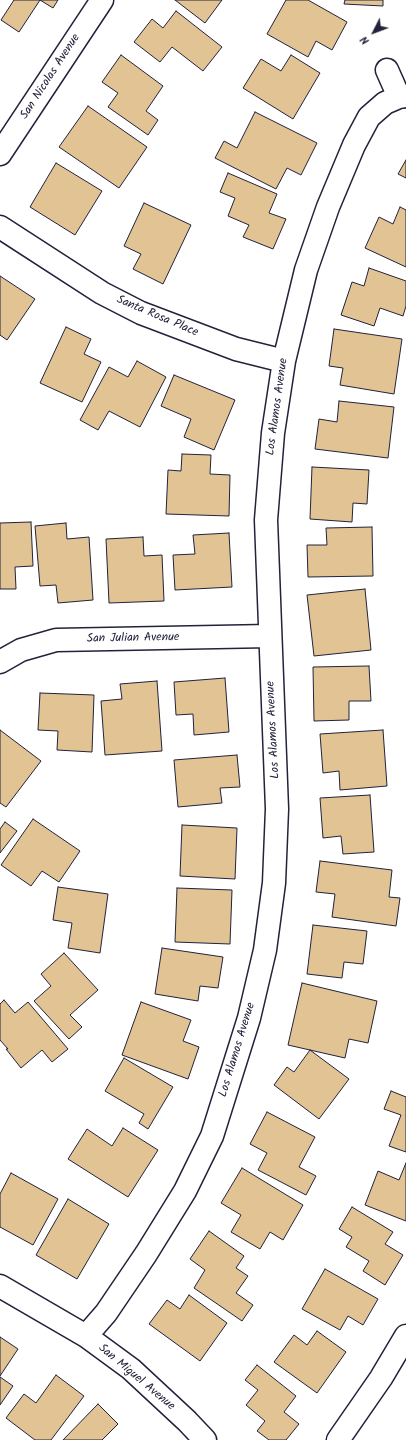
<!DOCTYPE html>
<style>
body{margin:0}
#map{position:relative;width:406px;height:1440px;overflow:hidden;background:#fff;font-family:Kalam,sans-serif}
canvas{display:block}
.north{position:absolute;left:354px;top:12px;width:40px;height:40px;-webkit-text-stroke:3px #fff;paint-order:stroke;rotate:228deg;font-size:11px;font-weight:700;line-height:16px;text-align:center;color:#22223b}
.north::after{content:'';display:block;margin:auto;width:14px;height:18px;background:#22223b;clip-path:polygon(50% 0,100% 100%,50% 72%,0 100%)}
</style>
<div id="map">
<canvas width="406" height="1440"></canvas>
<div class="north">N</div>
</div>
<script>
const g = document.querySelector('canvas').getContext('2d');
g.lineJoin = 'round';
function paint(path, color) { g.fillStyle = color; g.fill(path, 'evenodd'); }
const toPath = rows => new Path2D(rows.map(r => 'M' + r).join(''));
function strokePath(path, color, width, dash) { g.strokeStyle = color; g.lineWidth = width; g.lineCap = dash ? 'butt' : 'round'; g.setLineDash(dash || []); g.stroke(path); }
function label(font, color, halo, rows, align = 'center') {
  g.font = font + ' Kalam,sans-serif'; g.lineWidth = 3.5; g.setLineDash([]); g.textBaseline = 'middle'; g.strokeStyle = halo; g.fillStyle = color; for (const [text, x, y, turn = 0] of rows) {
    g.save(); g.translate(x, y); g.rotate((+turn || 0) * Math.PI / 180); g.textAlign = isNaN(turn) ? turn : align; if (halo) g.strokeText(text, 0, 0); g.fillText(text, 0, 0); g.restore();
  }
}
const building = toPath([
 [14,0,58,0,53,8,40,0,19,32,1,20,14,0],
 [175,0,222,0,205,23,175,0],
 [286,0,308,0,347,22,332,50,316,41,308,57,267,34,286,0],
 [345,0,383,0,383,6,344,4,345,0],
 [176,11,222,47,203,71,172,47,160,62,134,42,152,19,163,28,176,11],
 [121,55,163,86,146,111,158,120,148,135,108,107,118,93,102,82,121,55],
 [291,55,320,73,293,119,243,88,261,59,281,71,291,55],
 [88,106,147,147,119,188,59,147,88,106],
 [255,112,317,143,301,175,287,168,276,189,215,158,224,141,237,148,255,112],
 [406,160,406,178,398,174,406,160],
 [56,163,102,191,75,235,30,207,56,163],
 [228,173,277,194,269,213,286,219,273,249,243,237,249,225,228,216,235,198,220,192,228,173],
 [144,203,191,225,163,284,133,269,141,254,124,246,144,203],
 [400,207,406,210,406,267,365,248,379,217,393,224,400,207],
 [369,268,406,281,406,306,403,316,380,308,374,326,341,315,352,282,364,286,369,268],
 [0,276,35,299,7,340,0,335,0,276],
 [66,327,91,339,84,354,101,362,82,402,40,383,66,327],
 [334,329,402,339,394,394,340,385,343,368,329,366,334,329],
 [137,361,166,377,140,427,109,411,98,430,80,420,109,367,128,377,137,361],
 [174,375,235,400,214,450,184,437,191,419,161,406,174,375],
 [339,401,394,407,388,458,315,449,319,419,337,422,339,401],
 [182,454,211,455,210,474,230,475,229,516,166,514,168,470,181,471,182,454],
 [312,467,369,470,367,504,353,503,352,522,310,519,312,467],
 [31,522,33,566,15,567,16,589,0,589,0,523,31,522],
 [66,523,67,539,89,537,93,600,58,603,56,585,40,586,35,526,66,523],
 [372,527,373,576,308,577,307,545,327,545,326,528,372,527],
 [229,533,232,587,175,590,173,555,195,554,193,535,229,533],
 [143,537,144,556,162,555,164,601,109,603,106,539,143,537],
 [365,589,371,650,314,656,307,595,365,589],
 [369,666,371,701,349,701,349,720,314,721,313,667,369,666],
 [225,678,229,732,194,735,193,714,176,715,174,682,225,678],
 [157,681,162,751,105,755,101,701,122,699,120,684,157,681],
 [40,693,94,695,92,752,57,750,58,731,38,730,40,693],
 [0,730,41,761,6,807,0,803,0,730],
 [383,730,387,786,340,790,339,771,323,773,320,734,383,730],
 [237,755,240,787,220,788,222,803,178,807,174,760,237,755],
 [370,795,374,852,343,854,341,836,323,838,320,798,370,795],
 [33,819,80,851,59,882,42,871,31,886,1,865,33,819],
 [5,822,17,831,0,853,0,829,5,822],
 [182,825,237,828,235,879,180,876,182,825],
 [320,861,392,870,389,897,400,898,396,926,332,917,335,894,316,892,320,861],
 [58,887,108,894,100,953,68,948,72,923,53,920,58,887],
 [177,888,232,890,230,944,175,942,177,888],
 [313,925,367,931,363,964,344,962,342,978,307,974,313,925],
 [162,948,223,957,218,988,200,986,198,1001,155,994,162,948],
 [64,953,98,990,70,1015,82,1027,69,1039,34,1001,51,986,41,974,64,953],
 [302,983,377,1001,368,1043,349,1039,345,1058,288,1045,302,983],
 [4,1000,15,1013,28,1002,68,1049,52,1062,42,1050,21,1068,6,1049,8,1049,0,1040,0,1004,4,1000],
 [141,1002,191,1020,183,1041,199,1047,188,1079,122,1055,141,1002],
 [310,1050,349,1079,319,1119,274,1085,287,1067,294,1072,310,1050],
 [124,1058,173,1087,148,1129,139,1123,144,1114,105,1091,124,1058],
 [391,1091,406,1097,406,1152,389,1146,401,1115,384,1109,391,1091],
 [267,1112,315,1137,299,1167,316,1176,306,1195,258,1170,267,1153,250,1144,267,1112],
 [123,1128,158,1150,128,1197,68,1159,87,1129,112,1146,123,1128],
 [406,1163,406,1221,365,1205,378,1171,399,1180,406,1163],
 [242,1168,303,1205,283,1240,270,1232,260,1249,231,1232,241,1215,221,1203,242,1168],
 [11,1173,58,1199,33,1245,0,1227,0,1194,11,1173],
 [68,1199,109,1224,77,1279,36,1255,68,1199],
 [352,1207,393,1232,385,1244,403,1255,385,1285,363,1271,369,1261,346,1247,352,1237,339,1229,352,1207],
 [209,1231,244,1256,236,1268,248,1276,236,1293,253,1305,242,1321,194,1288,205,1270,190,1259,209,1231],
 [325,1269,378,1299,363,1325,348,1316,340,1330,302,1309,325,1269],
 [189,1295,227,1323,200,1361,149,1324,167,1300,180,1309,189,1295],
 [317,1331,346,1352,317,1393,274,1362,294,1335,307,1345,317,1331],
 [0,1337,18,1349,0,1376,0,1337],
 [257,1365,296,1396,284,1412,299,1424,286,1440,269,1440,257,1431,265,1421,246,1405,258,1390,245,1380,257,1365],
 [56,1375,84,1396,51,1440,35,1440,6,1418,24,1394,36,1403,56,1375],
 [0,1377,13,1386,0,1405,0,1377],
 [98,1404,118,1424,102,1440,63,1440,98,1404]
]);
paint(building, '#e1c394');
strokePath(building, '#22223b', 1);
const minor = toPath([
 [387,70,399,97],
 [0,154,102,0],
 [0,227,102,293,141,313,236,349,284,361],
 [0,662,21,650,56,640,270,636],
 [0,1286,86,1336,131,1369,187,1421,205,1440],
 [86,1336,106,1313,146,1254,185,1191,212,1136,249,1018,265,950,274,883,277,809,266,520,273,433,284,361,306,270,328,207,354,145,369,117,385,103,399,97,406,96],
 [338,1440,381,1378,406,1336]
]);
strokePath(minor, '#22223b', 25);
strokePath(minor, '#fff', 22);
label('12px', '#22223b', '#fff', [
 ["San Nicolas Avenue",51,77,-57],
 ["Santa Rosa Place",157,317,23],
 ["Los Alamos Avenue",278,407,-82],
 ["San Julian Avenue",133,639,-1],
 ["Los Alamos Avenue",274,730,-93],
 ["Los Alamos Avenue",238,1050,-73],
 ["San Miguel Avenue",136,1378,40]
]);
</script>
